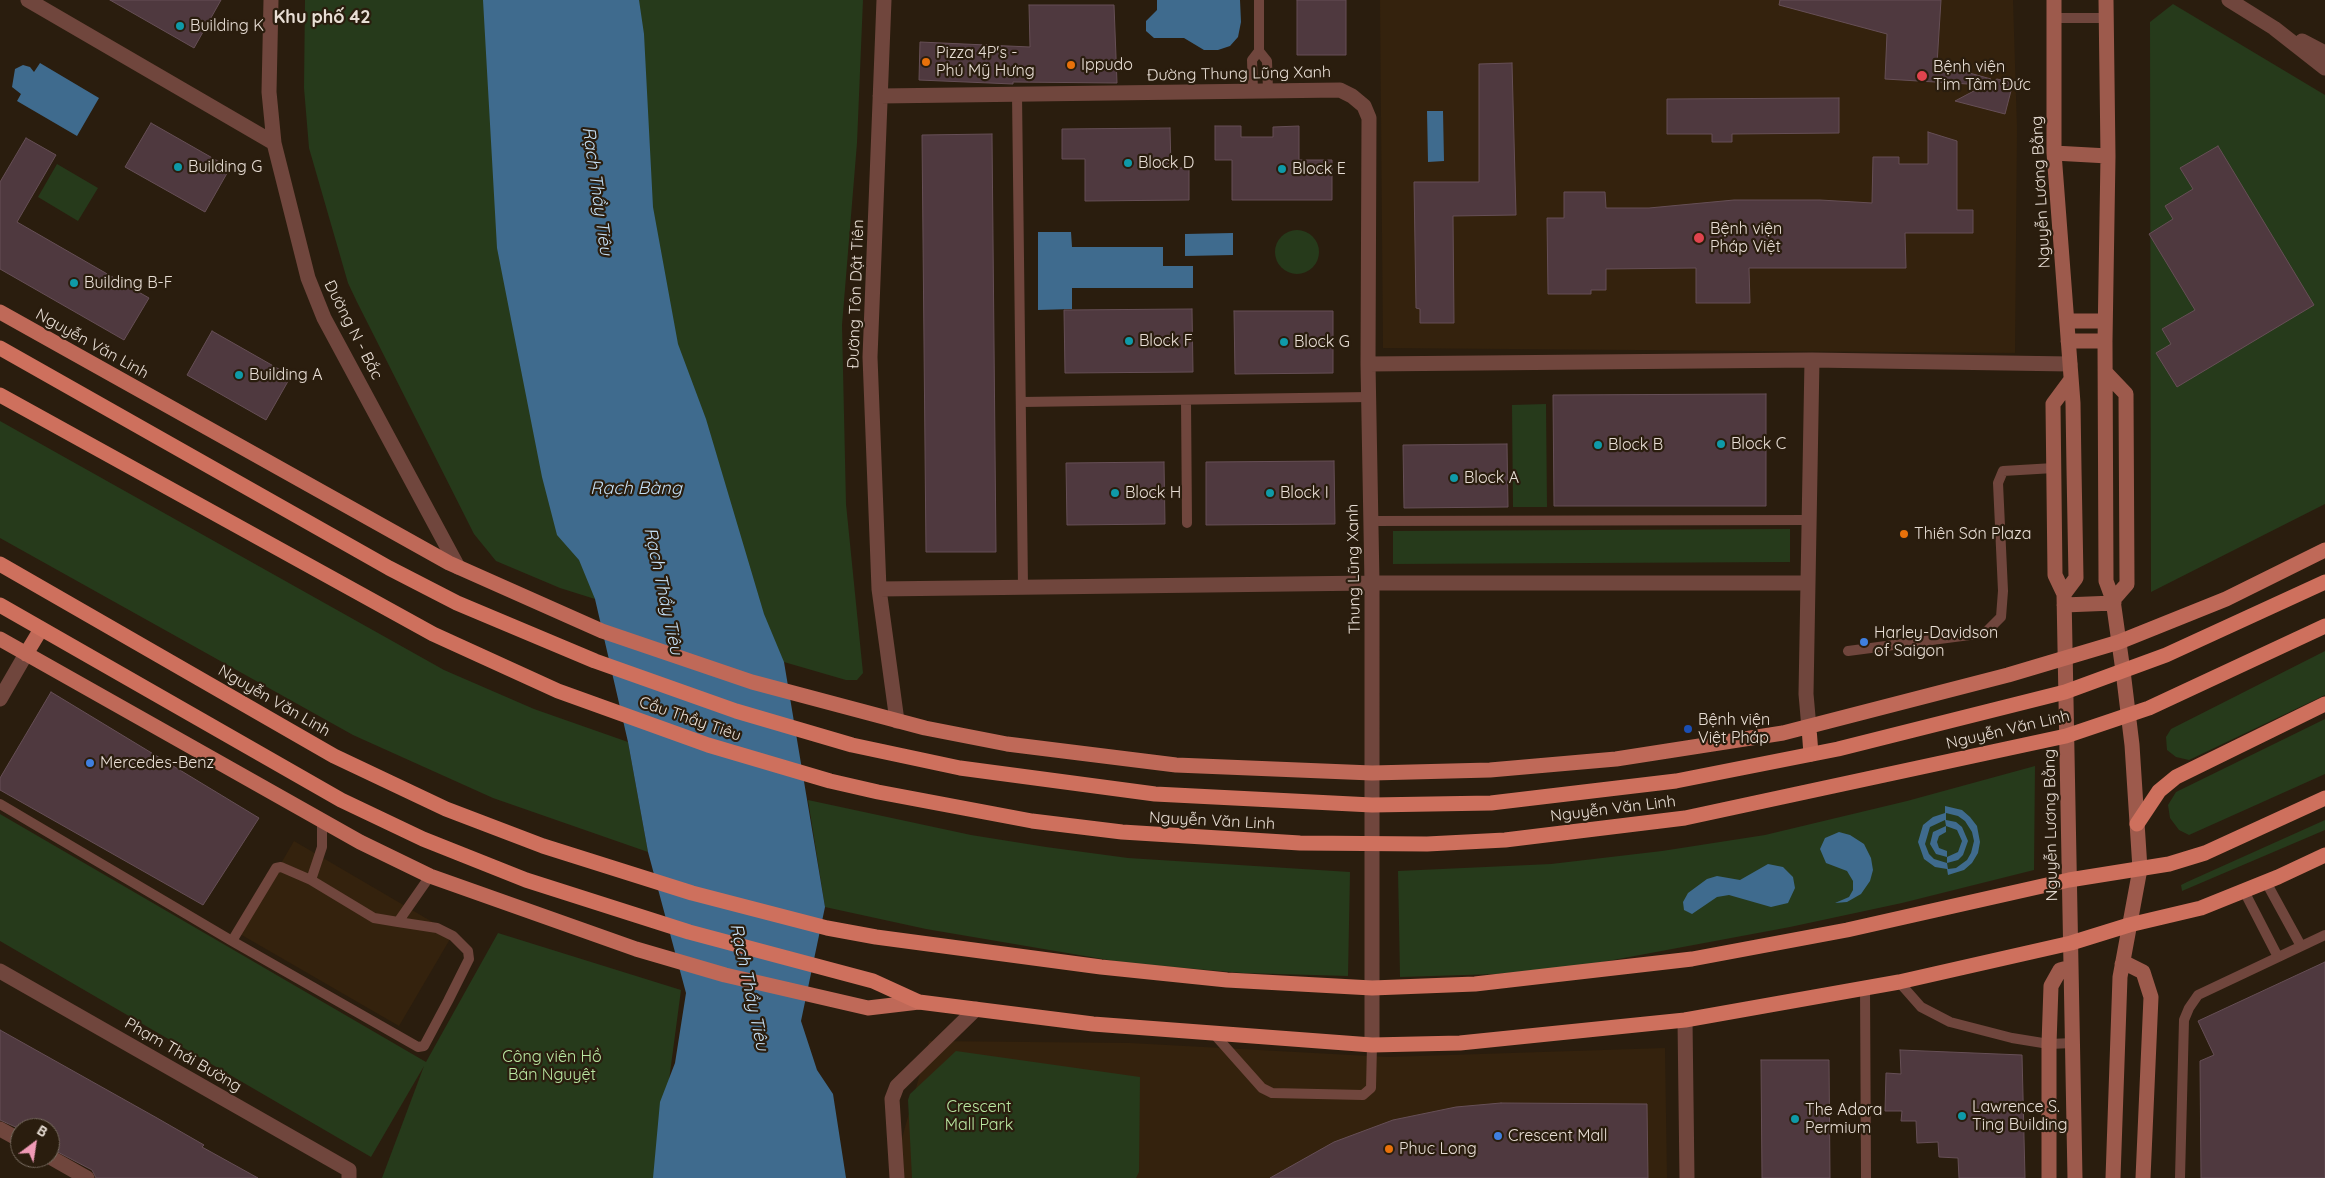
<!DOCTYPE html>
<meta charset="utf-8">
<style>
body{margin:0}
#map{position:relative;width:2325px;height:1178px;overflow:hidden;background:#2a1d0e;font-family:Quicksand,sans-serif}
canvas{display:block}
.north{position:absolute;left:10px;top:1118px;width:50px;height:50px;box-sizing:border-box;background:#2a1d0e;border:1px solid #766a5e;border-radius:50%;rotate:31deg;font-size:14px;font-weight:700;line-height:20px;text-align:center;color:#e8ded5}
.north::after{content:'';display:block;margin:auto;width:18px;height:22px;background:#f09ab6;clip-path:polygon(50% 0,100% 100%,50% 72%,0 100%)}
</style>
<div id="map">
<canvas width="2325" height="1178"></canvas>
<div class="north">B</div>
</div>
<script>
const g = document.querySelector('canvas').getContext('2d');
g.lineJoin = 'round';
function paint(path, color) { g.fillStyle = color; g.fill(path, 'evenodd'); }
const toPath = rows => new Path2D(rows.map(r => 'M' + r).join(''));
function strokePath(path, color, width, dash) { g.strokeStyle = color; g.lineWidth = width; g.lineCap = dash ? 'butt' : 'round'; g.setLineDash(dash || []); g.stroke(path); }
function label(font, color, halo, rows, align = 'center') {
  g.font = font + ' Quicksand,sans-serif'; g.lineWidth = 4.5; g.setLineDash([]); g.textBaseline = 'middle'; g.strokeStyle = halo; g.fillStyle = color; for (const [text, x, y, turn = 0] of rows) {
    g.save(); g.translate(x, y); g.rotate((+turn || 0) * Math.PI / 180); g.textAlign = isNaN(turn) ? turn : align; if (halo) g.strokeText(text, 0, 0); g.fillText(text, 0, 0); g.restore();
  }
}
paint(toPath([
 [1380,0,2013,0,2017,128,2015,353,1383,348],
 [294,841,453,934,399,1026,240,934],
 [929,1041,1130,1043,1388,1057,1665,1048,1667,1178,895,1178,894,1167]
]), '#34220d');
paint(toPath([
 [305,0,518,0,595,599,560,588,496,561,474,534,357,302,348,283,309,148,304,88],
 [605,0,863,0,857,143,842,325,846,504,863,673,857,680,846,680,746,651,707,501],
 [2173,4,2325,95,2325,504,2151,592,2150,22],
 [57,164,98,188,78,221,38,197],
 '1275 252a22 22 0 1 1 44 0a22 22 0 1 1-44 0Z',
 [1546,404,1547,507,1513,507,1512,405],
 [0,421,444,670,534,709,628,742,648,852,493,798,353,735,0,538],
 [1790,529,1790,562,1393,564,1393,531],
 [2325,651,2325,695,2189,760,2176,757,2167,750,2166,737,2171,729],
 [2325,719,2325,774,2189,835,2179,830,2170,818,2168,805,2176,792],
 [2035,766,2034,870,1902,903,1790,927,1581,966,1497,974,1400,977,1398,871,1551,864,1662,851,1765,835,1907,801],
 [808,800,971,835,1046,847,1128,858,1350,872,1348,976,1243,973,1126,963,926,929,825,907],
 [0,814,426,1062,498,933,681,990,656,1178,382,1178,424,1066,371,1157,0,941],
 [2325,820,2325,830,2182,891,2181,885,2187,882],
 [956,1051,1140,1077,1139,1172,1136,1178,912,1178,908,1100,910,1094]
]), '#263a1b');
paint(toPath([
 [483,0,639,0,644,34,653,207,678,344,706,419,764,614,784,662,825,907,801,1021,817,1070,833,1094,846,1178,653,1178,660,1102,675,1063,686,993,648,852,628,742,595,599,579,560,557,535,542,477,497,248],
 [1157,0,1240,0,1241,22,1238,37,1230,46,1218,50,1204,50,1184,38,1154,38,1146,31,1146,21,1157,10],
 [40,63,99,98,77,136,17,101,21,94,12,87,15,69,23,65,30,67,34,72],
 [1427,111,1443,111,1444,161,1428,162],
 [1038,232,1071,232,1072,247,1163,247,1163,266,1193,266,1193,288,1072,288,1072,309,1038,310],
 [1233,233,1233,255,1185,256,1185,234],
 [1945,806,1962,810,1970,817,1977,826,1980,842,1978,853,1972,863,1964,870,1948,875,1947,869,1935,867,1924,859,1918,842,1923,825,1933,817,1945,813],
 [1946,813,1958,816,1965,821,1972,832,1974,841,1971,853,1967,860,1956,868,1948,869,1947,863,1958,860,1963,855,1968,841,1962,827,1956,822,1946,820],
 [1945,820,1946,826,1933,832,1930,844,1936,854,1947,857,1947,863,1934,859,1929,854,1925,844,1930,827],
 [1946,826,1957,830,1962,841,1958,852,1947,857,1947,851,1939,848,1937,842,1939,836,1946,832],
 [1839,832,1850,835,1864,844,1871,858,1873,870,1870,881,1861,894,1847,902,1835,903,1849,897,1853,890,1853,881,1847,871,1826,863,1820,849,1825,838],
 [1768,864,1783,867,1793,877,1795,888,1788,903,1771,907,1729,895,1717,897,1692,914,1684,910,1683,902,1688,893,1707,879,1717,876,1740,880]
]), '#3f6b8e');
const building = toPath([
 [110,0,221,0,194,48,110,0],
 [1297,0,1346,0,1346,55,1297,55,1297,0],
 [1780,0,1941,0,1937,64,1991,79,1991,82,1997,79,2013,83,2005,114,1955,101,1985,85,1885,79,1887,34,1779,5,1780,0],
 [1029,5,1114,5,1117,83,1013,82,1013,84,919,80,920,42,1030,47,1029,5],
 [1512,63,1516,215,1453,216,1454,323,1420,323,1420,309,1416,308,1414,182,1479,182,1479,64,1512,63],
 [1839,98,1839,133,1732,134,1732,142,1712,142,1712,134,1667,134,1667,99,1839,98],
 [151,123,230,168,205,212,125,167,151,123],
 [1215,126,1241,126,1241,137,1273,137,1273,127,1299,126,1299,160,1332,160,1332,200,1232,200,1232,160,1215,160,1215,126],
 [1170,128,1171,168,1189,168,1189,200,1085,201,1085,159,1062,159,1062,129,1170,128],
 [1928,132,1957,141,1957,210,1973,210,1973,233,1905,233,1906,268,1749,268,1750,303,1696,303,1696,268,1606,269,1606,290,1591,290,1591,294,1548,294,1547,218,1564,218,1564,192,1605,192,1606,208,1649,208,1734,200,1820,200,1872,203,1873,157,1899,157,1899,164,1928,164,1928,132],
 [992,134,996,552,926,552,922,135,992,134],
 [26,138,56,155,17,222,149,298,124,340,0,269,0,182,26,138],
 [2218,146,2314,305,2177,387,2156,353,2171,344,2162,329,2195,310,2149,234,2173,219,2165,206,2193,189,2180,168,2218,146],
 [1192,309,1193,372,1065,373,1064,310,1192,309],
 [1234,311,1333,311,1333,373,1235,374,1234,311],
 [212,331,291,376,266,420,187,375,212,331],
 [1766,394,1766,506,1554,506,1553,395,1766,394],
 [1507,444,1508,507,1404,508,1403,445,1507,444],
 [1334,461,1335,524,1206,525,1206,462,1334,461],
 [1164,462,1165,524,1067,525,1066,463,1164,462],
 [51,692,259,818,203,905,0,790,0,778,51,692],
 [2325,962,2325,1178,2201,1178,2200,1061,2214,1055,2198,1021,2325,962],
 [0,1030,157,1118,204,1145,202,1147,258,1178,96,1178,92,1170,50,1148,50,1128,20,1129,0,1120,0,1030],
 [1900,1050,2022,1055,2025,1178,1959,1178,1958,1158,1939,1157,1938,1142,1917,1143,1916,1121,1901,1121,1902,1111,1885,1111,1886,1073,1901,1074,1900,1050],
 [1761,1060,1829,1060,1830,1178,1762,1178,1761,1060],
 [1501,1103,1647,1104,1648,1178,1270,1178,1334,1142,1393,1120,1456,1107,1501,1103]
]);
paint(building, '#4f393f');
strokePath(building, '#664f56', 1);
strokePath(toPath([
 [1259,0,1259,51],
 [2053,18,2106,18],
 [1253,91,1252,60,1259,51,1267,61,1268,90],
 [1017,94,1023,587],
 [1186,400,1187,523],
 [1022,402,1370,397],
 [1371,521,1809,520],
 [1848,651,1985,633,2001,617,2003,591,1998,483,2003,471,2054,468],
 [0,804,232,941,418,1047,424,1046,448,1001,469,959,468,951,453,936,437,928,398,922],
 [322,821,322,847,311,880,374,918,398,922,430,876],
 [2266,882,2301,946],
 [2244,891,2278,957],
 [232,941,276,868,281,867,311,880],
 [1899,982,1921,1007,1950,1022,2012,1038,2049,1044,2073,1043],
 [1865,986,1866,1178],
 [1214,1034,1262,1088,1272,1093,1363,1095,1371,1088,1372,1045],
 [2180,1178,2184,1020,2189,1008,2198,995,2325,935]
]), '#70463d', 10);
strokePath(toPath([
 [28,0,274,143],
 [271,0,269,92,274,143,308,278,324,318,458,567],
 [884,0,870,357,879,589,897,721],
 [880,96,1340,90,1352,96,1364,106,1369,118,1368,364,1372,583,1372,1045],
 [1368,364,1812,360],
 [879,589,1372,583,1807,583],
 [0,699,26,654],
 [1809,728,1806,694,1812,360,2070,364],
 [0,971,349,1170,349,1178],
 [1685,1020,1687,1178],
 [0,1129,20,1140],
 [50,1157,87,1178],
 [897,1178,892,1099,897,1086,976,1009]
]), '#70463d', 15);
strokePath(toPath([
 [2229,0,2274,28,2325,68],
 [2302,41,2325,53]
]), '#70463d', 15);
strokePath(toPath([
 [2054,0,2054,153,2073,403,2074,469,2076,578,2064,594],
 [2106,0,2108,156,2105,341,2106,581,2113,600,2123,671,2132,745,2140,869,2120,977,2113,1178],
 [2054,153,2108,156],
 [2067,321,2105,321],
 [2068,341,2105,341],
 [2106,373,2126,394,2127,584,2113,600],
 [2070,381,2053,404,2055,575,2064,594,2075,1178],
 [2064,605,2114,603],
 [2122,964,2127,964,2143,972,2151,997,2143,1178],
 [2049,1178,2049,1044,2051,986,2060,970,2071,967]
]), '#9d5a4c', 15);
strokePath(toPath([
 [0,312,449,563,602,631,752,682,925,728,1007,744,1176,765,1372,773,1490,770,1616,759,1783,733,2008,675,2119,642,2226,599,2325,550],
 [0,639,360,842,430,876,636,949,725,975,868,1008,919,1002],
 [26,654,41,629],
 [1809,728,1811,754]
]), '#bf6958', 15);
strokePath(toPath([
 [0,348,389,568,457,603,595,661,736,711,852,745,960,768,1155,794,1372,805,1491,803,1676,781,1838,749,2065,692,2166,655,2325,582],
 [0,395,433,634,558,691,708,745,830,781,878,792,1032,821,1122,832,1300,843,1427,844,1505,840,1685,818,2066,736,2149,708,2325,626],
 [0,564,334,756,446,809,543,846,692,893,827,928,876,937,1101,967,1227,980,1372,988,1475,984,1692,959,1847,930,2069,880,2169,864,2205,853,2325,798],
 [0,605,341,800,423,839,526,880,689,932,873,981,919,1002,1093,1024,1372,1045,1460,1043,1685,1020,1899,982,2071,943,2129,925,2201,908,2278,877,2325,855],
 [2137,824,2159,791,2176,777,2325,704]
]), '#ce705d', 15);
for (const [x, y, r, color] of [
 [180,26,5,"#0f9aa8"],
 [926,62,5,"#e8710a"],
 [1071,65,5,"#e8710a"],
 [1922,76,6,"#e0444e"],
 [1128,163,5,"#0f9aa8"],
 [178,167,5,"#0f9aa8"],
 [1282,169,5,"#0f9aa8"],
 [1699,238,6,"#e0444e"],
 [74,283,5,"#0f9aa8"],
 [1129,341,5,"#0f9aa8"],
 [1284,342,5,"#0f9aa8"],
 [239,375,5,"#0f9aa8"],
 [1721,444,5,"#0f9aa8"],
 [1598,445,5,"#0f9aa8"],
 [1454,478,5,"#0f9aa8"],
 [1115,493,5,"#0f9aa8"],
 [1270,493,5,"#0f9aa8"],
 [1904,534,5,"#e8710a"],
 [1864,642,5,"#3f7fe0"],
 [1688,729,5,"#1a4fb4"],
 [90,763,5,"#3f7fe0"],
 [1962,1116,5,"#0f9aa8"],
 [1795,1119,5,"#0f9aa8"],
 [1498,1136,5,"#3f7fe0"],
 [1389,1149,5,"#e8710a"]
]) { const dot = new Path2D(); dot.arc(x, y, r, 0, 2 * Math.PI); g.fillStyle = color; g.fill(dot); strokePath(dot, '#2a1d0e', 2); }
label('16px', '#e8ded5', '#2a1d0e', [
 ["Building K",190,26],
 ["Pizza 4P's -",936,53],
 ["Phú Mỹ Hưng",936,71],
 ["Ippudo",1081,65],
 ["Bệnh viện",1933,67],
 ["Tim Tâm Đức",1933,85],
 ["Block D",1138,163],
 ["Building G",188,167],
 ["Block E",1292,169],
 ["Bệnh viện",1710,229],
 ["Pháp Việt",1710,247],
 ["Building B-F",84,283],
 ["Block F",1139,341],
 ["Block G",1294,342],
 ["Building A",249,375],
 ["Block C",1731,444],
 ["Block B",1608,445],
 ["Block A",1464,478],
 ["Block H",1125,493],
 ["Block I",1280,493],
 ["Thiên Sơn Plaza",1914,534],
 ["Harley-Davidson",1874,633],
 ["of Saigon",1874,651],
 ["Bệnh viện",1698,720],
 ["Việt Pháp",1698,738],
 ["Mercedes-Benz",100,763],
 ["Lawrence S.",1972,1107],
 ["Ting Building",1972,1125],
 ["The Adora",1805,1110],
 ["Permium",1805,1128],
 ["Crescent Mall",1508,1136],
 ["Phuc Long",1399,1149]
], 'left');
label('16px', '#e8ded5', '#2a1d0e', [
 ["Đường Thung Lũng Xanh",1239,74,-1],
 ["Nguyễn Lương Bằng",2041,192,-93],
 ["Đường Tôn Dật Tiên",856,294,-88],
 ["Đường N - Bắc",353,330,63],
 ["Nguyễn Văn Linh",92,344,29],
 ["Thung Lũng Xanh",1354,569,-91],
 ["Nguyễn Văn Linh",274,701,30],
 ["Cầu Thầy Tiêu",690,719,19],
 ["Nguyễn Văn Linh",2008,730,-13],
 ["Nguyễn Văn Linh",1613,809,-7],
 ["Nguyễn Văn Linh",1212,821,3],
 ["Nguyễn Lương Bằng",2051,825,-91],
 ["Phạm Thái Bường",183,1055,30]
]);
label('16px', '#bae8a2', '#2a1d0e', [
 ["Công viên Hồ",552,1057],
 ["Bán Nguyệt",552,1075],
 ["Crescent",979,1107],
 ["Mall Park",979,1125]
]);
label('bold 18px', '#e8ded5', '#2a1d0e', [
 ["Khu phố 42",322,18]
]);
label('italic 18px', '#c4dff5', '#2a1d0e', [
 ["Rạch Thầy Tiêu",597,191,82],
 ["Rạch Bàng",636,489],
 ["Rạch Thầy Tiêu",663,591,78],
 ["Rạch Thầy Tiêu",749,987,78]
]);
</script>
